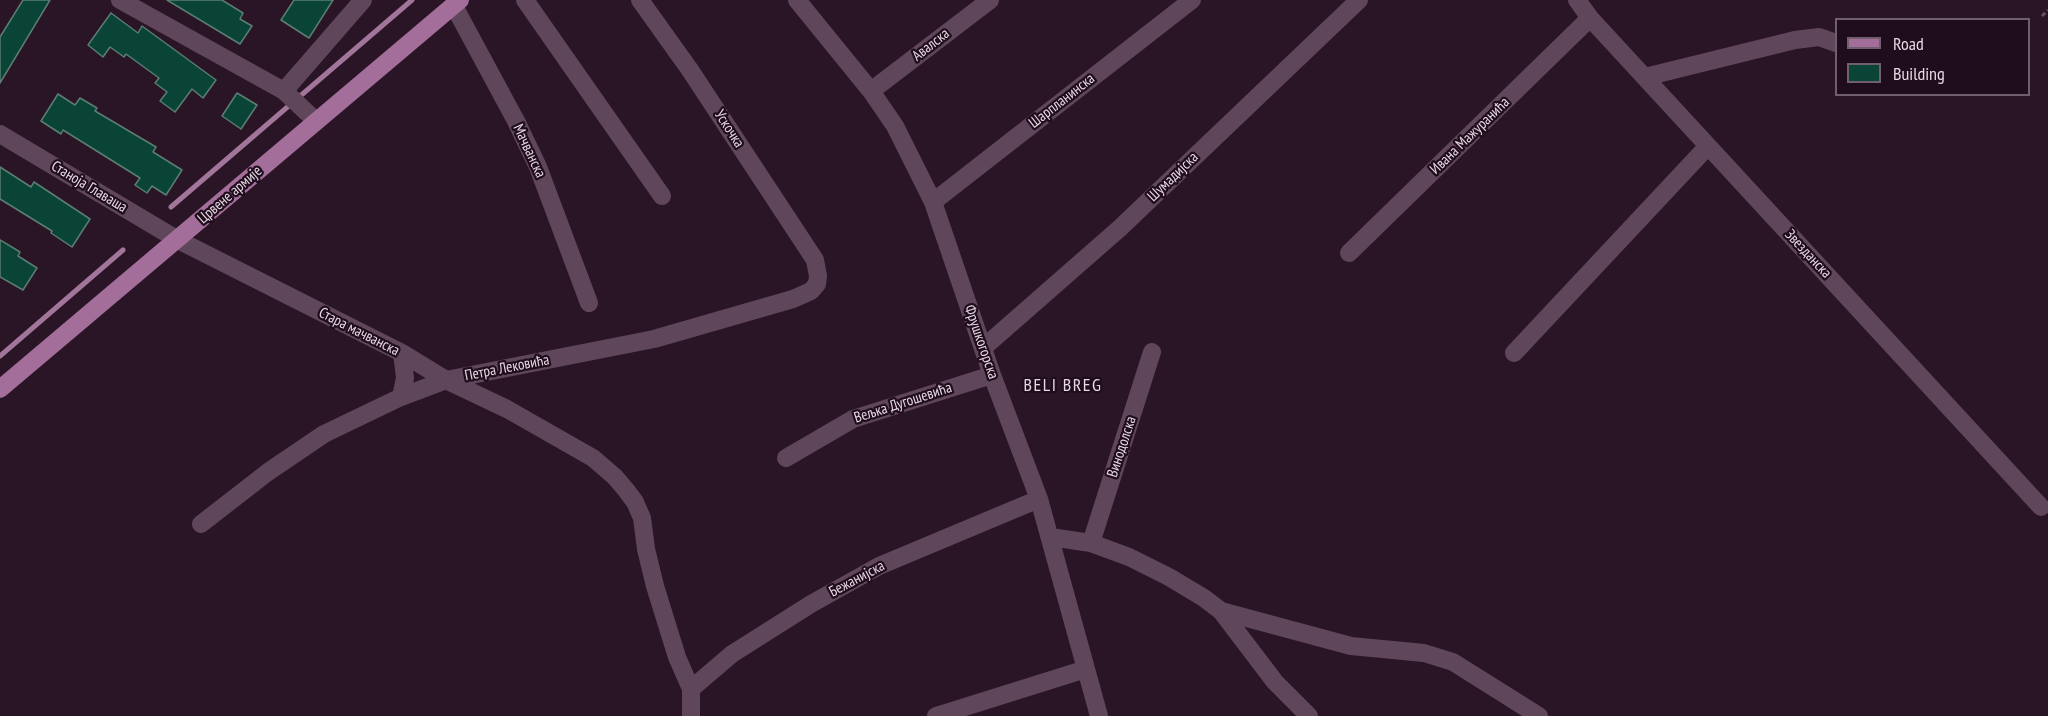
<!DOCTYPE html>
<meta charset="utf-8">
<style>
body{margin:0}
#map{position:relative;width:2048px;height:716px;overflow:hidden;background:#291526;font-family:"PT Sans Narrow",sans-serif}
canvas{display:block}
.legend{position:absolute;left:1835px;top:18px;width:195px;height:78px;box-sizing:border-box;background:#1f0c1c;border:2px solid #6f5e6c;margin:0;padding:8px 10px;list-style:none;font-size:18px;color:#e7d9e4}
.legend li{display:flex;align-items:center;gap:12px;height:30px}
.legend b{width:30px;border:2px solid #6f5e6c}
</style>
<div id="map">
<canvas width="2048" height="716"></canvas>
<ul class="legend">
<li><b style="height:8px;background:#a36e99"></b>Road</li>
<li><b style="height:16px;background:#094436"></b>Building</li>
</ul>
</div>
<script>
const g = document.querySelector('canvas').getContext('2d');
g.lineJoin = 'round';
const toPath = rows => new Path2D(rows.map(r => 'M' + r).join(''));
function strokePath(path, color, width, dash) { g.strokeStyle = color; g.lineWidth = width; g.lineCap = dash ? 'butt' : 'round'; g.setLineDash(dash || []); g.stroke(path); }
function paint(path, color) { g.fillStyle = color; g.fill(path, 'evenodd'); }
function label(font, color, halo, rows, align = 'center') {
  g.font = font + ' "PT Sans Narrow",sans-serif'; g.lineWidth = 4.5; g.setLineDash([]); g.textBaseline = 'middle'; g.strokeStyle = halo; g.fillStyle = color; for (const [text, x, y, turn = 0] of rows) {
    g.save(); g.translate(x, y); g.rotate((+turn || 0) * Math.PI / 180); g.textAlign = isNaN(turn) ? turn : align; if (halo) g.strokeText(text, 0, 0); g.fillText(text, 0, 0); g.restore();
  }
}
strokePath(toPath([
 [171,207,412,0],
 [0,356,123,250]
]), '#a2759a', 5);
const building = toPath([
 [23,0,50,0,0,83,0,37,23,0],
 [167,0,222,0,243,13,240,19,252,26,240,44,167,0],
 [294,0,333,0,309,38,281,20,294,0],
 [111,13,138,33,142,26,216,80,203,98,192,89,175,112,160,101,167,92,155,83,159,78,126,54,124,57,110,47,103,57,88,45,111,13],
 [237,93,257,105,241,129,222,116,237,93],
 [58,94,75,105,80,98,97,108,95,111,156,147,153,152,182,170,166,195,152,186,147,193,135,185,140,178,63,130,61,134,41,121,58,94],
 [0,167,31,187,34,182,90,219,72,247,51,233,52,231,0,199,0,167],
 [0,240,20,252,18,256,37,268,23,290,0,277,0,240]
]);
paint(building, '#094436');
strokePath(building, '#5b7d72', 1.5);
strokePath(toPath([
 [2042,16,2048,10]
]), '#635160', 3, [4.5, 3]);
strokePath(toPath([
 [120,0,284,91,316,121],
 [525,0,662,196],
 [797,0,871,91,895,126,933,202,992,375,1039,499,1099,716],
 [1577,0,1590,18,2041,507],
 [454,6,516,121,538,167,589,303],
 [1645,77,1795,40,1819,37,1836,43],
 [284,91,363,0],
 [871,91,990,0],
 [0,134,178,240,402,353,446,380,507,409,593,458,615,477,626,490,635,502,642,518,646,549,655,586,677,657,691,689,691,716],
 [933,202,1192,0],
 [1349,253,1590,18],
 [983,348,1120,228,1359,0],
 [1514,353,1708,146],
 [401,397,405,378,402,353],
 [786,458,853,419,992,375],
 [201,524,268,472,324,434,401,397,446,380,654,339,793,299,811,291,817,284,818,276,815,260,690,70,640,0],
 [1050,537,1091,543,1129,557,1169,577,1204,598,1221,611,1275,682,1309,716],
 [1091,543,1152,352],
 [1221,611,1351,646,1424,653,1453,662,1539,716],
 [691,689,732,654,811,604,879,566,1039,499],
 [936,716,1086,669]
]), '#60465b', 18);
strokePath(toPath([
 [0,389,460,0]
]), '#a36e99', 18);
label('15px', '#e7d9e4', '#1f0c1c', [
 ["Авалска",931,45,-38],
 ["Шарпланинска",1062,101,-38],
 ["Ускочка",729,129,57],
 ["Ивана Мажуранића",1470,136,-44],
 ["Мачванска",529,151,65],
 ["Шумадијска",1173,177,-44],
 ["Станоја Главаша",89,187,31],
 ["Црвене армије",230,195,-41],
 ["Звезданска",1808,254,47],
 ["Стара мачванска",359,332,27],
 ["Фрушкогорска",981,342,71],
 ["Петра Лековића",507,368,-11],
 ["Вељка Дугошевића",903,403,-18],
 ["Винодолска",1122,447,-72],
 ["Бежанијска",857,579,-28]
]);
g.letterSpacing = '1.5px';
label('18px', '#e7d9e4', '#1f0c1c', [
 ["BELI BREG",1063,386]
]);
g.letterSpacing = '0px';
</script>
